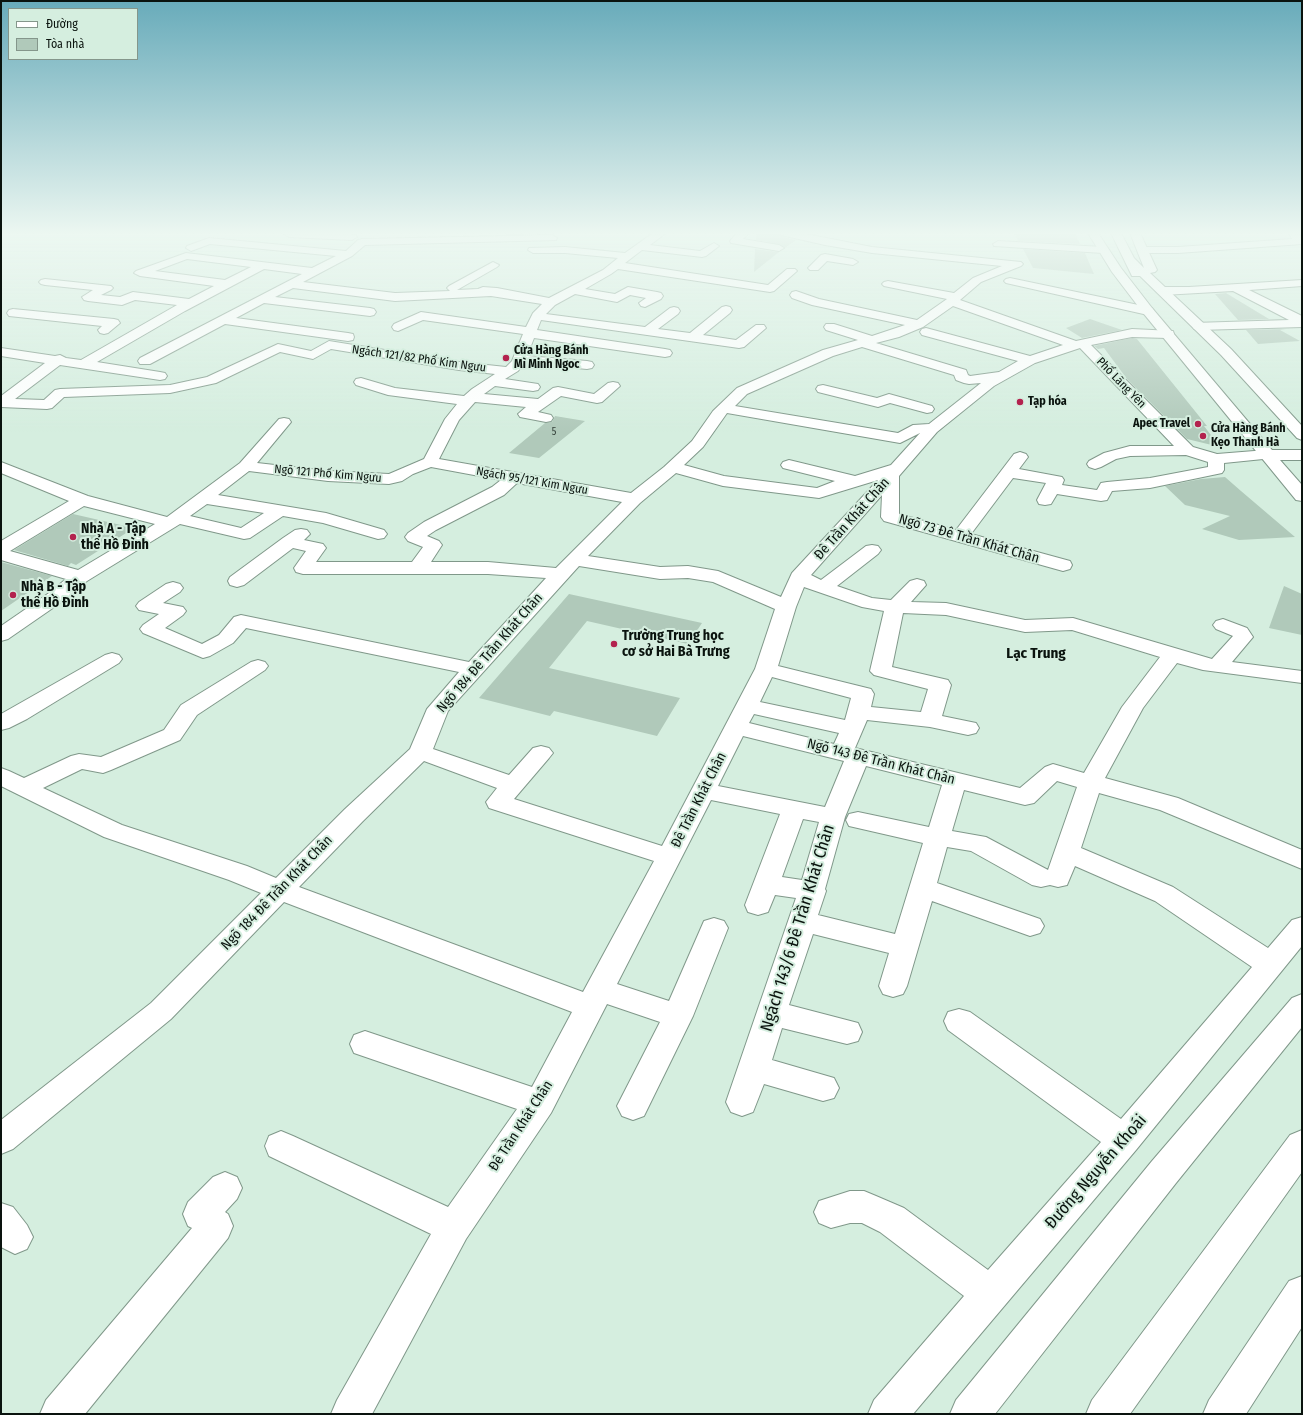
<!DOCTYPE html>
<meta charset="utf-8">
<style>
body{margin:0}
#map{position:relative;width:1303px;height:1415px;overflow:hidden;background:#d5eedf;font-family:"Fira Sans Condensed",sans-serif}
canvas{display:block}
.frame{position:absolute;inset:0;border:2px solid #0a130e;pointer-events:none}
.legend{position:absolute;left:8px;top:8px;width:130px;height:52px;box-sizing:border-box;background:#d5eedf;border:1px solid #84968b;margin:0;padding:5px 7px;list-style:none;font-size:12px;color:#0a130e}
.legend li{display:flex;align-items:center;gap:8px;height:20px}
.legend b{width:20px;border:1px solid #84968b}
</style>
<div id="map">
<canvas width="1303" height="1415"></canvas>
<div class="frame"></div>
<ul class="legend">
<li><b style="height:5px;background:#fff"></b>Đường</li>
<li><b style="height:11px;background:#b0c9ba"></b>Tòa nhà</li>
</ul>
</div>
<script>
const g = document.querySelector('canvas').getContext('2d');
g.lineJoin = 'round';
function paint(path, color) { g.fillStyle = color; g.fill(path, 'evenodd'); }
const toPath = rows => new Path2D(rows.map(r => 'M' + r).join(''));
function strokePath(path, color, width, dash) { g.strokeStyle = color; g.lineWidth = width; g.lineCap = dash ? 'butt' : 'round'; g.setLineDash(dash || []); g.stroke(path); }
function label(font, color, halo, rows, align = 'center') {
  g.font = font + ' "Fira Sans Condensed",sans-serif'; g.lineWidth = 4; g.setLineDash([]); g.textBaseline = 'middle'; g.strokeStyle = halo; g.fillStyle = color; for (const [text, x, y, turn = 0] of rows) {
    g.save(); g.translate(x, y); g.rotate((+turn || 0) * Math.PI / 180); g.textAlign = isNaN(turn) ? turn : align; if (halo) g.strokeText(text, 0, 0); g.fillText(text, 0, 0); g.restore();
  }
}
paint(toPath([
 [756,233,779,233,781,236,796,240,785,248,779,244,756,240],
 [1014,233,1075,233,1080,244,1018,241],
 [755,249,779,252,754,272],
 [1023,249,1085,253,1094,274,1033,268],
 [1226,293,1269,319,1238,320,1215,294],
 [1090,319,1122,330,1082,338,1066,328],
 [1286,329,1280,330,1300,341,1258,344,1246,330],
 [1132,338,1137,339,1207,426,1204,426,1220,447,1187,439,1127,379,1104,348,1098,349,1094,346],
 [555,416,585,421,539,458,509,453,545,423,552,422],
 [1225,477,1241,491,1295,537,1239,540,1202,529,1230,516,1185,505,1165,486,1201,479],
 [73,514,134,528,76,565,71,563,68,566,14,550],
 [1,562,52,576,1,611],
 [1284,586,1302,594,1302,635,1269,628],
 [569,594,702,623,688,644,587,621,549,668,680,698,657,736,554,711,550,716,479,698]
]), '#b0c9ba');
const minor = toPath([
 [343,233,356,235,357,237,352,240,289,237,284,234,343,233],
 [653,233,666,233,650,245,700,251,714,243,719,246,706,256,702,257,642,250,625,263,768,285,787,269,795,269,797,271,774,291,770,292,618,269,611,274,585,289,615,294,628,287,657,292,661,293,663,296,661,299,645,307,641,306,639,303,646,298,630,295,617,302,575,294,555,305,546,314,645,327,670,308,674,307,678,308,680,311,678,314,658,329,690,333,722,307,726,306,730,307,732,310,730,313,703,335,736,340,756,325,764,325,766,328,744,347,739,348,541,320,537,330,665,349,670,350,672,353,670,356,665,357,534,338,527,356,587,361,592,362,594,365,592,368,587,369,524,363,518,371,505,379,538,384,540,387,538,390,533,391,495,386,484,394,538,399,553,388,558,387,594,394,608,383,613,382,618,383,620,386,602,402,597,403,561,396,538,412,551,415,553,418,551,421,546,422,520,417,518,414,526,407,475,402,459,420,439,459,631,493,664,467,692,441,713,411,737,388,823,350,858,340,826,330,824,327,826,324,834,324,872,336,905,325,812,305,792,298,790,295,792,292,796,291,819,299,917,320,947,299,884,286,882,284,884,282,888,281,954,293,973,278,1002,266,872,253,825,245,781,235,780,233,801,233,872,247,1021,262,1023,264,1021,266,981,282,960,300,1076,341,1132,329,1173,331,1174,334,1173,337,1168,338,1132,337,1091,345,1193,447,1217,454,1267,450,1273,452,1275,455,1273,458,1224,463,1224,470,1222,473,1150,488,1112,491,1107,500,1101,501,1057,494,1051,504,1045,505,1039,504,1037,500,1046,483,1013,478,971,534,1070,561,1072,565,1070,569,1063,571,884,521,881,517,882,495,811,575,821,580,866,546,872,545,878,546,881,550,878,554,837,586,872,598,891,600,910,581,917,579,924,581,926,585,911,602,946,603,1025,620,1073,618,1212,659,1233,636,1216,629,1213,625,1216,621,1223,619,1247,628,1253,637,1232,662,1302,671,1302,683,1203,670,1177,663,1143,708,1105,778,1178,798,1302,850,1302,869,1160,810,1099,793,1081,848,1173,887,1268,948,1292,920,1302,917,1302,946,1136,1150,913,1414,868,1414,874,1400,964,1296,880,1232,862,1223,850,1223,831,1228,819,1223,814,1212,819,1201,850,1191,864,1191,876,1196,904,1208,988,1270,1101,1142,948,1030,944,1021,948,1012,959,1009,970,1012,1121,1119,1252,967,1155,901,1075,866,1067,885,1058,887,1050,885,1041,887,1032,885,971,851,947,847,937,883,1040,919,1044,926,1040,933,1030,936,932,901,907,986,903,994,893,997,883,994,879,986,889,953,813,934,789,1005,858,1023,862,1032,858,1041,847,1044,782,1028,772,1060,834,1078,839,1088,834,1098,823,1101,764,1084,753,1112,742,1116,731,1112,726,1102,796,898,775,895,768,912,758,915,748,912,745,905,780,814,711,800,617,984,669,1001,704,921,714,918,724,921,728,928,693,1016,644,1116,633,1120,622,1116,617,1106,660,1022,607,1004,551,1113,466,1239,372,1414,331,1414,337,1400,431,1234,269,1156,265,1146,269,1136,281,1131,293,1136,448,1207,517,1109,354,1053,350,1044,354,1035,365,1031,532,1087,572,1012,284,902,171,1019,13,1149,1,1154,1,1120,151,1003,261,893,229,880,104,837,1,786,1,768,9,771,24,778,71,756,79,754,101,757,164,730,181,705,251,662,258,660,265,662,268,666,265,670,197,715,180,740,111,770,103,773,82,769,43,788,122,825,247,866,276,878,345,809,410,749,427,709,459,672,246,628,233,643,210,656,203,658,143,633,140,629,143,625,159,614,139,610,136,606,139,602,166,584,173,582,180,584,183,588,180,592,163,603,183,607,186,611,183,615,165,628,202,644,219,635,234,617,241,615,469,662,546,578,488,574,303,574,296,572,294,568,306,551,293,548,244,585,237,587,230,585,228,581,230,577,283,538,295,530,301,529,307,530,310,534,304,540,323,544,326,548,316,562,412,562,423,547,408,541,405,537,408,533,424,522,492,487,501,480,431,467,413,474,402,481,389,484,328,481,249,471,218,495,326,513,384,530,387,534,384,538,378,539,323,523,283,516,250,538,244,539,180,524,87,581,63,601,8,639,1,641,1,626,49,593,66,579,1,560,1,541,69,501,1,473,1,462,88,496,167,517,240,463,279,419,284,418,289,419,291,422,257,463,328,471,389,474,424,459,445,419,457,404,388,395,356,385,354,382,356,379,361,378,395,388,464,396,472,389,495,374,459,370,331,349,313,359,280,352,216,383,170,393,64,397,52,408,47,409,1,407,1,396,45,363,1,356,1,348,55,356,60,355,66,358,81,360,177,305,135,300,122,305,88,301,84,300,82,297,93,290,45,285,41,284,39,282,41,280,45,279,111,286,113,288,111,290,101,295,120,297,133,292,189,299,214,286,140,276,134,273,136,271,186,253,312,268,336,256,210,244,191,251,186,248,187,246,209,238,346,251,358,240,362,239,552,235,557,238,556,240,365,245,352,256,303,282,395,293,450,291,447,288,449,286,493,262,499,265,497,267,457,290,478,289,483,287,497,288,549,298,603,270,618,258,565,253,533,253,528,250,529,248,565,247,625,253,653,233],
 [187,259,251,267,225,280,155,271,187,259],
 [264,269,302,274,140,358,138,361,140,364,150,364,225,324,348,341,353,340,354,337,353,334,348,333,236,318,264,303,370,316,374,315,376,312,374,309,370,308,275,297,293,288,395,301,491,296,542,304,533,313,526,327,421,312,394,324,392,327,394,330,398,331,423,320,523,334,512,361,506,367,459,362,329,341,311,351,278,344,207,377,170,385,60,389,55,390,44,400,15,399,60,365,160,380,165,379,167,376,165,373,160,372,97,362,185,311,264,269],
 [953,306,1063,345,1030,356,926,328,922,329,920,332,922,335,1018,361,999,372,970,376,968,375,966,370,876,343,899,337,923,327,953,306],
 [862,347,954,375,956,380,964,383,969,384,981,383,929,424,913,425,898,433,735,406,747,394,833,356,862,347],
 [1080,348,1174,446,1130,446,1104,453,1089,461,1087,464,1089,467,1095,469,1101,467,1116,459,1130,456,1186,455,1208,462,1208,467,1150,478,1107,482,1101,483,1097,490,1062,485,1064,480,1062,477,1019,469,1028,457,1026,454,1020,452,1014,454,956,530,899,514,899,476,937,432,994,386,1035,363,1080,348],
 [727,413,900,443,920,433,891,465,855,476,789,460,783,462,781,465,783,468,835,481,817,488,724,476,684,465,703,447,727,413],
 [676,473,723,486,819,498,878,480,792,573,781,597,718,571,688,566,660,567,588,556,640,503,676,473],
 [517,483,622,502,556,568,488,562,431,562,442,545,439,541,427,536,436,530,504,495,517,483],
 [207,504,264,513,241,528,190,516,207,504],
 [84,506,155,524,78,570,10,551,84,506],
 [579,566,660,579,688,578,713,582,775,609,755,669,662,846,514,799,549,758,553,753,549,748,541,746,533,748,509,775,433,749,448,711,579,566],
 [804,587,862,607,884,611,870,671,874,675,928,689,921,712,871,707,874,694,871,689,778,666,796,607,804,587],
 [903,613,946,615,1025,632,1072,630,1160,657,1122,707,1084,773,1053,764,1045,767,1020,788,855,748,867,720,930,727,968,735,976,733,979,728,976,723,942,716,951,685,948,680,892,667,903,613],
 [772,677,851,698,845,720,760,702,772,677],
 [754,714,839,733,834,744,749,723,754,714],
 [743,736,844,761,825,807,718,786,743,736],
 [424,761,497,788,486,802,489,808,654,861,583,992,299,887,363,821,424,761],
 [866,766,942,785,929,827,858,812,849,814,846,820,849,826,923,843,895,934,818,915,826,891,825,889,845,817,866,766],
 [1057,781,1077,787,1048,870,986,837,952,831,964,790,1025,805,1034,803,1057,781],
 [803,819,819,822,802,880,782,877,803,819],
 [737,233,749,233,743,239,779,245,784,248,779,251,731,243,730,241,737,233],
 [1289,233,1299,233,1302,239,1302,244,1178,253,1142,253,1137,250,1142,247,1178,247,1292,239,1289,233],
 [998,241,1103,247,1108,250,1103,253,994,246,993,244,998,241],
 [825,254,853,259,858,262,853,265,827,261,818,270,810,270,808,268,821,255,825,254],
 [1010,278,1148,307,1152,308,1154,311,1152,314,1148,315,1006,283,1004,281,1006,279,1010,278],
 [1302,280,1302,286,1249,290,1302,316,1302,327,1198,330,1194,329,1192,326,1194,323,1289,320,1233,291,1163,295,1159,293,1157,291,1159,289,1163,287,1189,287,1302,280],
 [13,309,114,319,118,320,120,323,108,333,104,334,100,333,98,330,102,326,9,316,7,313,9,310,13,309],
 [823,385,877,398,889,394,932,406,934,409,932,412,927,413,890,403,878,407,818,392,816,389,818,386,823,385],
 [112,653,119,655,122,659,119,663,27,719,9,728,1,730,1,714,105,655,112,653],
 [225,1172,237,1177,242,1188,237,1199,225,1212,228,1214,233,1226,228,1238,85,1414,40,1414,46,1400,192,1228,188,1226,183,1214,188,1202,213,1177,225,1172],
 [1,1203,13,1207,27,1225,33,1237,27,1249,15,1254,1,1247,1,1203],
 [1302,1276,1302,1327,1246,1414,1203,1414,1209,1400,1289,1281,1302,1276]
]);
const major = toPath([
 [1088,233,1098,233,1121,268,1152,308,1272,450,1302,450,1302,460,1280,460,1302,485,1302,501,1296,500,1144,314,1112,272,1088,233],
 [1111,233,1121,233,1134,258,1144,268,1130,233,1140,233,1157,270,1155,272,1150,273,1231,349,1302,426,1302,440,1297,438,1221,355,1140,276,1132,276,1111,233],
 [1302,994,1302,1027,1176,1183,995,1414,950,1414,956,1400,1152,1161,1292,998,1302,994],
 [1302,1130,1302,1172,1130,1414,1086,1414,1092,1400,1290,1135,1302,1130]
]);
strokePath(minor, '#80988a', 2);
strokePath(major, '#80988a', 2);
paint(minor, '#fff');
paint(major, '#fff');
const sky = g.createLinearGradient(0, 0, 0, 432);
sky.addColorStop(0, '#68abba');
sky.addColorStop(0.54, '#ecf7f1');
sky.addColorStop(1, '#ecf7f100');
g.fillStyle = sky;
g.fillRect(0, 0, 1303, 432);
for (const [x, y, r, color] of [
 [506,358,4,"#b3224e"],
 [1020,402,4,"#b3224e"],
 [1198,424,4,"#b3224e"],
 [1203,436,4,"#b3224e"],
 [73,537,4,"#b3224e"],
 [13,595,4,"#b3224e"],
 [614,644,4,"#b3224e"]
]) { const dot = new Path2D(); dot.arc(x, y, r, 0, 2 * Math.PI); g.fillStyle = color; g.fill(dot); strokePath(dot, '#d5eedf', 1.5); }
label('10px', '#344039', null, [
 ["5",554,432]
]);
label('bold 12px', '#0a130e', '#d5eedf', [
 ["Cửa Hàng Bánh",514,351],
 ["Mì Minh Ngoc",514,365],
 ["Tạp hóa",1028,402],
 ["Apec Travel",1190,424,"right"],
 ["Cửa Hàng Bánh",1211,429],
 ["Kẹo Thanh Hà",1211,443]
], 'left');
label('12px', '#0a130e', '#d5eedf', [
 ["Ngách 121/82 Phố Kim Ngưu",419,359,8],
 ["Phố Lãng Yên",1121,383,46],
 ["Ngõ 121 Phố Kim Ngưu",328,474,5],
 ["Ngách 95/121 Kim Ngưu",532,481,10]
]);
label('14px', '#0a130e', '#d5eedf', [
 ["Đê Trần Khát Chân",852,519,-48],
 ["Ngõ 73 Đê Trần Khát Chân",969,539,16],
 ["Ngõ 184 Đê Trần Khát Chân",490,653,-49],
 ["Ngõ 143 Đê Trần Khát Chân",881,762,14],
 ["Đê Trần Khát Chân",699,800,-63],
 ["Ngõ 184 Đê Trần Khát Chân",277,893,-46],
 ["Đê Trần Khát Chân",521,1126,-57]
]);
label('bold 14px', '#0a130e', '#d5eedf', [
 ["Nhà A - Tập",81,529],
 ["thể Hồ Đình",81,545],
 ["Nhà B - Tập",21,587],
 ["thể Hồ Đình",21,603],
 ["Trường Trung học",622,636],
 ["cơ sở Hai Bà Trưng",622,652]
], 'left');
label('bold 15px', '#0a130e', '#d5eedf', [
 ["Lạc Trung",1036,654]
]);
label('17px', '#0a130e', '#d5eedf', [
 ["Ngách 143/6 Đê Trần Khát Chân",798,928,-73],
 ["Đường Nguyễn Khoái",1096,1172,-49]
]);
</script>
